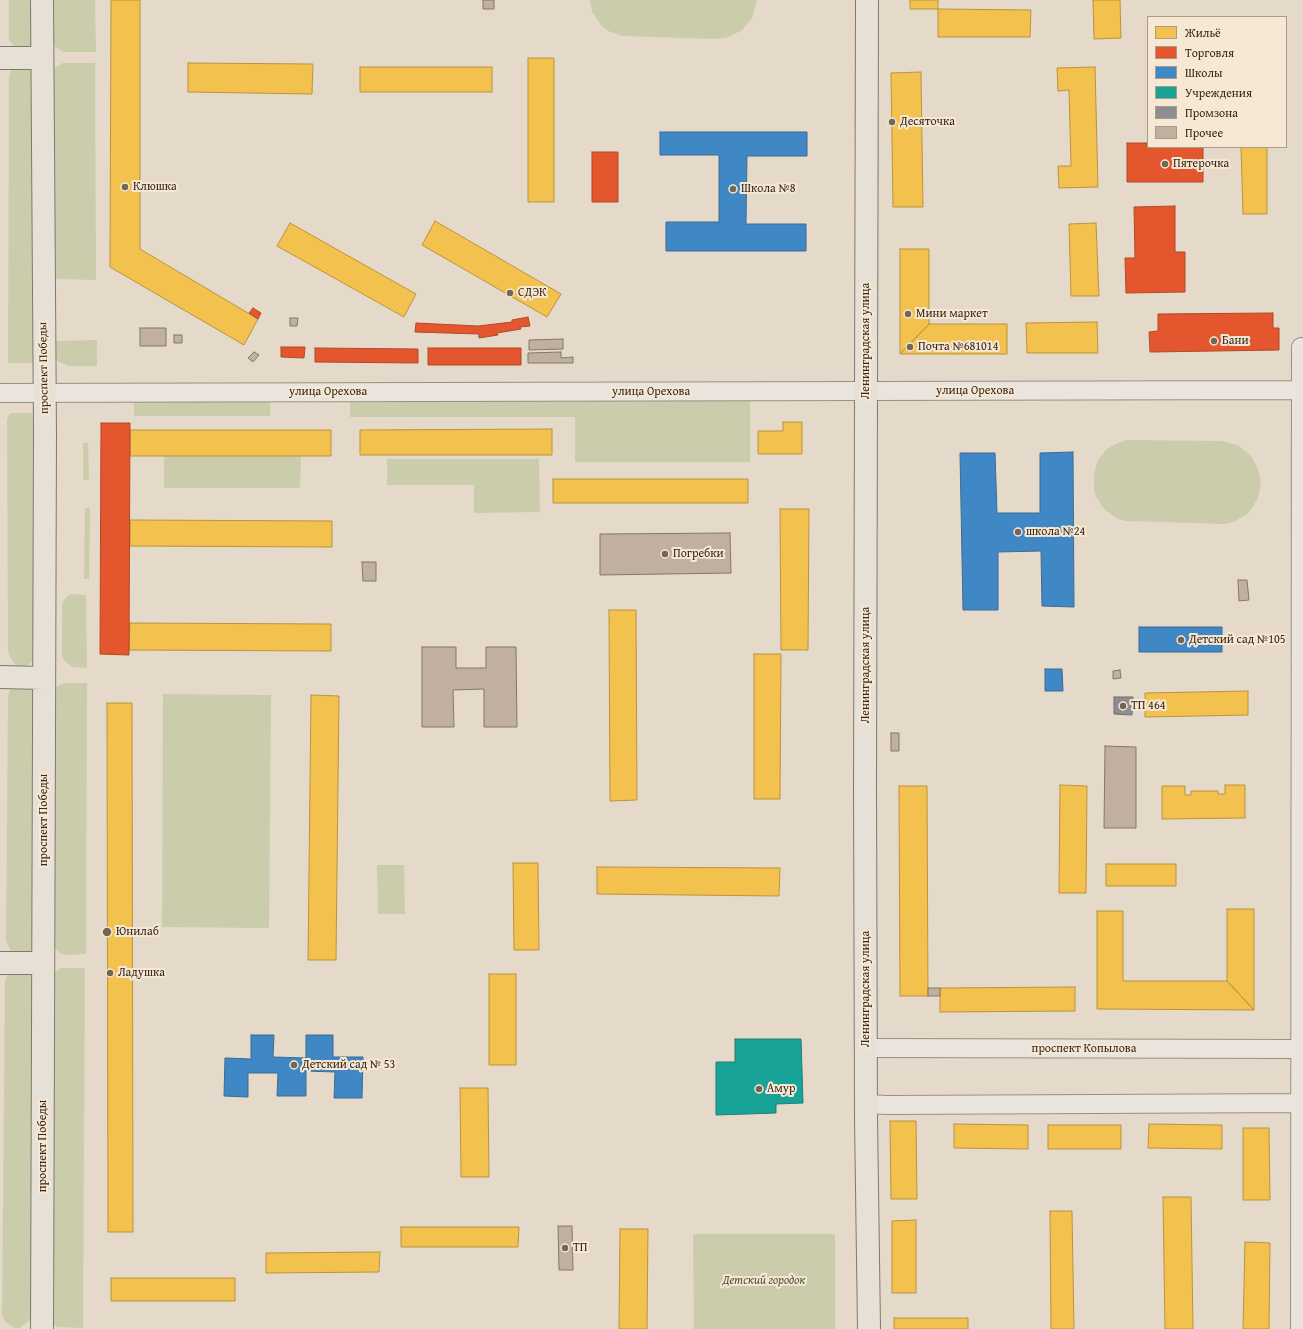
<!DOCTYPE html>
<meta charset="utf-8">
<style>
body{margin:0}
#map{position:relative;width:1303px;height:1329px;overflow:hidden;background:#e5dac9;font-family:"Gentium Book Plus",serif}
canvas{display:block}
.legend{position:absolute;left:1147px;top:16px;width:140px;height:132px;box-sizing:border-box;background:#f6e8d4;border:1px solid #aa9b89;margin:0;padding:5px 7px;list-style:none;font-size:12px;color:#372718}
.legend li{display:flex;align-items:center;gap:8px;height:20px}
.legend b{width:20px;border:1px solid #aa9b89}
</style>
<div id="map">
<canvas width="1303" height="1329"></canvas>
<ul class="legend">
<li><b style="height:11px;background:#f2c14e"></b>Жильё</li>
<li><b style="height:11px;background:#e4572e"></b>Торговля</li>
<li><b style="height:11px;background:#3f88c5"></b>Школы</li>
<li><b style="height:11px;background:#17a398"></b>Учреждения</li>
<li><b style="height:11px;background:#8d8d92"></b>Промзона</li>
<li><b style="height:11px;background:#c1af9f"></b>Прочее</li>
</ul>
</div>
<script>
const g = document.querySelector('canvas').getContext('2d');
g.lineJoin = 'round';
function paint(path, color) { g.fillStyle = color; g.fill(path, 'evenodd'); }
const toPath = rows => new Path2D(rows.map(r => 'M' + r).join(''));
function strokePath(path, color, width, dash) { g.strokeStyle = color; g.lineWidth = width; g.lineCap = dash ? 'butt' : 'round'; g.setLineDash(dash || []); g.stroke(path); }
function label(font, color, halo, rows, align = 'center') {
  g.font = font + ' "Gentium Book Plus",serif'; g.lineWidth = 4; g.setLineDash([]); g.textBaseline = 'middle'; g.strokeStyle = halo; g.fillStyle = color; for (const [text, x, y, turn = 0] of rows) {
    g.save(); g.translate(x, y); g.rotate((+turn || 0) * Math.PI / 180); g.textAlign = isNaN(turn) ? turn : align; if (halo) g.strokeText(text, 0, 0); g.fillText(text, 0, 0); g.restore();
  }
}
paint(toPath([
 [9,0,35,0,32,46,30,48,16,49,9,40],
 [50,0,95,0,96,52,64,52,55,47,51,41],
 [590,0,757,0,752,18,742,30,729,37,715,39,622,36,608,31,601,25,592,12],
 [63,63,95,63,96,280,58,279,54,277,53,69],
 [28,65,32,70,36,363,8,363,9,78,10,72,13,68],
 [97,340,97,366,68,366,55,360,54,343,56,341],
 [750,391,750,462,575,462,575,417,350,417,350,396],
 [134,396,270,396,270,416,134,416],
 [11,413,32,413,35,421,34,657,32,662,26,666,23,667,16,665,14,663,9,655,8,649,7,420,8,416],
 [1126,440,1221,441,1238,445,1251,456,1258,468,1261,483,1258,498,1252,508,1246,515,1233,522,1225,524,1126,521,1118,519,1105,510,1096,497,1094,489,1094,473,1098,460,1107,449,1116,444],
 [83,443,88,443,89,480,83,480],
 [164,456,301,456,300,488,164,488],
 [387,459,539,459,540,512,474,513,474,485,387,485],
 [85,508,90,508,89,579,84,579],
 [70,594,86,595,87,668,72,667,64,660,62,656,62,606,64,600],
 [63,683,87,683,86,954,67,955,60,953,51,944,52,695,57,686],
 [11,687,34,688,33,950,27,955,16,954,11,951,6,941,8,695],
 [163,694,271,695,269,928,162,927],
 [377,865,404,865,405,914,378,914],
 [63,968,85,968,83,1328,58,1327,52,1324,53,975,59,969],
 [8,973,31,973,34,976,31,1319,20,1328,15,1328,8,1324,4,1320,2,1314,5,981],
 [693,1234,835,1234,835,1329,694,1329]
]), '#cbccac');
const homes = toPath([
 [111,0,140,0,140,249,258,319,244,345,110,267,111,0],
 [910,0,938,0,938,9,910,9,910,0],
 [1093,0,1120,0,1121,38,1094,39,1093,0],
 [938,9,1031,10,1030,37,938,37,938,9],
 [528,58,554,58,554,202,528,202,528,58],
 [188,63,313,64,312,94,188,92,188,63],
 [360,67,492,67,492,92,360,92,360,67],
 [1095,67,1098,187,1059,188,1058,166,1071,166,1069,90,1058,91,1057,68,1095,67],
 [921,72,923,207,893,207,891,73,921,72],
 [1241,147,1267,147,1267,214,1243,214,1241,147],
 [435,221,561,294,547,317,422,245,435,221],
 [290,223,416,294,404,317,277,246,290,223],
 [1096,223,1099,296,1071,296,1069,224,1096,223],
 [900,249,929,249,929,324,900,354,900,249],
 [1097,322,1098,353,1027,353,1026,323,1097,322],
 [929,324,1007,324,1007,354,900,354,929,324],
 [783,422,802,422,802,454,758,454,758,431,783,431,783,422],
 [552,429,552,455,360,455,360,430,552,429],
 [130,430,331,430,331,456,130,456,130,430],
 [553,479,748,479,748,503,553,503,553,479],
 [780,509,809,509,808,650,781,650,780,509],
 [130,520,332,521,332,547,130,546,130,520],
 [609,610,636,610,637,800,610,801,609,610],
 [130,623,331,624,331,651,129,650,130,623],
 [754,654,781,654,780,799,754,799,754,654],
 [1248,691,1248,715,1145,717,1145,693,1248,691],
 [311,695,339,696,336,960,308,960,311,695],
 [107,703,132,703,133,1232,108,1232,107,703],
 [1060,785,1087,786,1086,893,1059,893,1060,785],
 [1225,785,1245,785,1245,818,1162,819,1162,786,1185,786,1185,795,1191,795,1191,791,1218,791,1218,794,1225,794,1225,785],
 [899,786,927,786,928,996,900,996,899,786],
 [513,863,538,863,539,950,514,950,513,863],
 [1106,864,1176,864,1176,886,1106,886,1106,864],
 [597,867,780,868,779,896,597,894,597,867],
 [1227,909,1254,909,1254,1010,1227,981,1227,909],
 [1097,911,1123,911,1123,981,1227,981,1254,1010,1097,1009,1097,911],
 [489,974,516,974,516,1065,489,1065,489,974],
 [1075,987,1075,1011,940,1012,940,988,1075,987],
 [460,1088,488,1088,489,1177,461,1177,460,1088],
 [890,1121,916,1121,917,1199,891,1199,890,1121],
 [954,1124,1028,1125,1028,1149,954,1148,954,1124],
 [1149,1124,1222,1125,1222,1149,1148,1148,1149,1124],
 [1048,1125,1121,1125,1121,1149,1048,1149,1048,1125],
 [1243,1128,1269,1128,1270,1200,1243,1200,1243,1128],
 [1163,1197,1191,1197,1193,1329,1165,1329,1163,1197],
 [1050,1211,1072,1211,1074,1329,1051,1329,1050,1211],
 [916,1220,916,1293,892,1293,892,1221,916,1220],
 [401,1227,519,1227,518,1247,401,1247,401,1227],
 [620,1229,648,1229,647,1329,619,1329,620,1229],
 [1245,1242,1270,1243,1269,1329,1243,1329,1245,1242],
 [380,1252,379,1272,266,1273,266,1253,380,1252],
 [111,1278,235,1278,235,1301,111,1301,111,1278],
 [894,1318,968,1318,968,1329,894,1329,894,1318]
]);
paint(homes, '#f2c14e');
strokePath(homes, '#ba933e', 1);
const shops = toPath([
 [1127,143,1148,143,1148,147,1203,147,1203,182,1127,182,1127,143],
 [592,152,618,152,618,202,592,202,592,152],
 [1175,206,1175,252,1185,252,1185,292,1126,293,1125,258,1135,258,1134,207,1175,206],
 [253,308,261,313,258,319,249,313,253,308],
 [1273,313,1273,328,1279,328,1279,350,1150,352,1149,332,1158,331,1158,314,1273,313],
 [528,317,530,326,520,327,521,329,497,333,498,335,479,338,479,334,415,332,416,323,478,326,512,322,512,320,528,317],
 [281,347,305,347,304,358,281,357,281,347],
 [315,348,418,349,418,363,315,362,315,348],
 [428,348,521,348,521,365,428,365,428,348],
 [101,423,130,423,129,655,100,654,101,423]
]);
paint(shops, '#e4572e');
strokePath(shops, '#b04927', 1);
const schools = toPath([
 [660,132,807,132,807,156,747,156,746,224,806,224,806,251,666,251,666,222,719,222,719,155,660,155,660,132],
 [1073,452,1074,607,1042,606,1041,551,998,552,998,610,963,610,960,453,995,453,997,513,1040,513,1040,453,1073,452],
 [1139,627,1222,627,1222,652,1139,652,1139,627],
 [1045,669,1062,669,1063,691,1045,691,1045,669],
 [251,1035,274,1035,273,1057,306,1058,306,1035,333,1035,333,1057,363,1057,362,1098,334,1098,335,1072,306,1071,306,1096,277,1096,278,1073,248,1073,248,1097,224,1096,225,1058,251,1059,251,1035]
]);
paint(schools, '#3f88c5');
strokePath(schools, '#3d6b91', 1);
const public = toPath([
 [735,1039,801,1039,803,1103,776,1104,776,1113,716,1115,716,1062,735,1062,735,1039]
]);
paint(public, '#17a398');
strokePath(public, '#217e72', 1);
const industry = toPath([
 [1114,697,1133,697,1132,715,1114,714,1114,697]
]);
paint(industry, '#8d8d92');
strokePath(industry, '#736e6d', 1);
const building = toPath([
 [483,0,494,0,494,9,483,9,483,0],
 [290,318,298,318,297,326,290,326,290,318],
 [140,328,166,328,166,346,140,346,140,328],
 [174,335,182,335,182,343,174,343,174,335],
 [563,339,563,349,529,350,529,340,563,339],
 [254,352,259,355,253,362,248,358,254,352],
 [561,352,561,358,573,357,573,363,528,363,528,353,561,352],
 [730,533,731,573,600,575,600,534,730,533],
 [362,562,376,562,376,581,363,581,362,562],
 [1238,580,1247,580,1249,600,1239,601,1238,580],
 [422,647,456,647,456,668,486,668,486,647,516,647,517,727,484,727,484,689,453,690,454,727,422,727,422,647],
 [1120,670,1121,678,1113,679,1113,671,1120,670],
 [891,733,899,733,899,751,891,751,891,733],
 [1105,746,1136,747,1136,828,1104,828,1105,746],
 [928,988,940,988,940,996,928,996,928,988],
 [558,1226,572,1226,573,1270,559,1270,558,1226]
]);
paint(building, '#c1af9f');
strokePath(building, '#80786d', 1);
const minor = toPath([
 [0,393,1303,390],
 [866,1048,1303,1049],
 [866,1104,887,1105,1303,1103],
 [1300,1329,1301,347]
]);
const major = toPath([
 [867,0,865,785,866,1117,869,1329],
 [0,58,42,58],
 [0,677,44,678],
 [0,963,43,963],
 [42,1329,45,434,42,0]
]);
strokePath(minor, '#999085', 20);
strokePath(major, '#80786d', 24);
strokePath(minor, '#eae4dc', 18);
strokePath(major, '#e7e0d6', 22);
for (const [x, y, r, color] of [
 [892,122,4,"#746656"],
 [1165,164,4,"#746656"],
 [125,187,4,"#746656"],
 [733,189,4,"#746656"],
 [510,293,4,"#746656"],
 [908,314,4,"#746656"],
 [1214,341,4,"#746656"],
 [910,347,4,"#746656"],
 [1018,532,4,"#746656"],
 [665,554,4,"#746656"],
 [1181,640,4,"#746656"],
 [1123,706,4,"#746656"],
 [107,932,5,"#746656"],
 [110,973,4,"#746656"],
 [294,1065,4,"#746656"],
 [759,1089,4,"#746656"],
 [565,1248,4,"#746656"]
]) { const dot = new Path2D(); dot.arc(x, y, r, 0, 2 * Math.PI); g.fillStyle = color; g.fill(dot); strokePath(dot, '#f6e8d4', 1.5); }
label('12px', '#372718', '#f6e8d4', [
 ["Десяточка",900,122],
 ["Пятерочка",1173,164],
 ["Клюшка",133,187],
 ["Школа №8",741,189],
 ["СДЭК",518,293],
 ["Мини маркет",916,314],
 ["Бани",1222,341],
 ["Почта №681014",918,347],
 ["школа №24",1026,532],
 ["Погребки",673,554],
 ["Детский сад №105",1189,640],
 ["ТП 464",1131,706],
 ["Юнилаб",116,932],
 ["Ладушка",118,973],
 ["Детский сад № 53",302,1065],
 ["Амур",767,1089],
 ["ТП",573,1248]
], 'left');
label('12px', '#372718', '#f6e8d4', [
 ["Ленинградская улица",866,341,-90],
 ["проспект Победы",44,368,-91],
 ["улица Орехова",975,391],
 ["улица Орехова",328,392],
 ["улица Орехова",651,392],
 ["Ленинградская улица",866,665,-90],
 ["проспект Победы",44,820,-90],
 ["Ленинградская улица",866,989,-90],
 ["проспект Копылова",1084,1049],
 ["проспект Победы",43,1146,-90]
]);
label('italic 12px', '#574e37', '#f6e8d4', [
 ["Детский городок",764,1281]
]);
</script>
